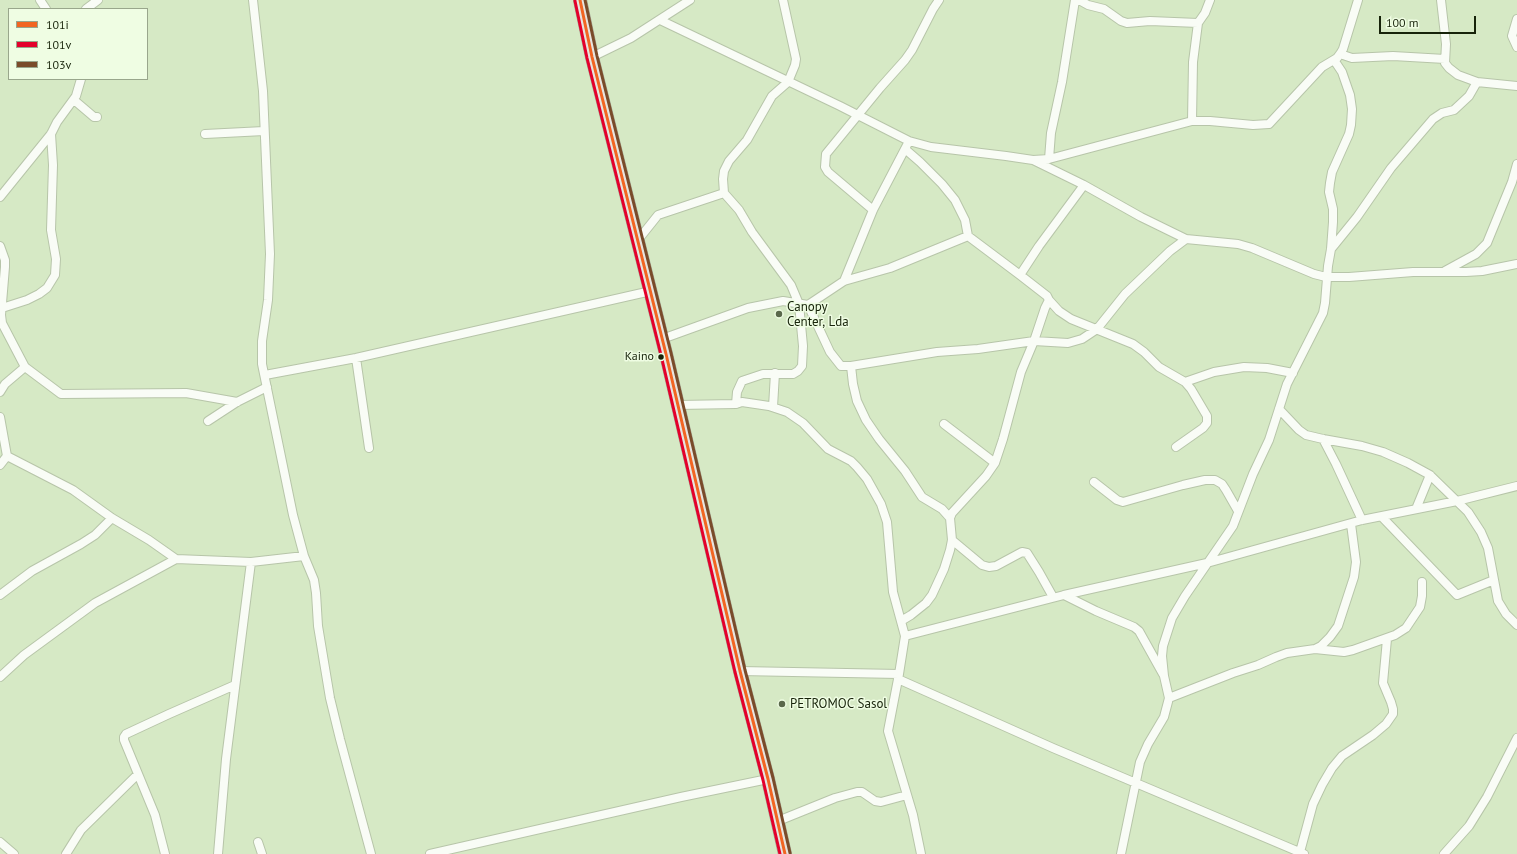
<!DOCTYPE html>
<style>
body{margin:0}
#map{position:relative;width:1517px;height:854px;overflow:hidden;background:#d6e9c5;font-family:"PT Sans",sans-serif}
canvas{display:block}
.legend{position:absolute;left:8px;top:8px;width:140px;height:72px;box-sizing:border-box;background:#effde3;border:1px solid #99a68c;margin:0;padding:5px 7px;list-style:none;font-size:12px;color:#17230a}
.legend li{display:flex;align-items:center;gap:8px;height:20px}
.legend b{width:20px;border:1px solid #99a68c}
.scale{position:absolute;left:1379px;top:16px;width:97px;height:18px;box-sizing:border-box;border:2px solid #17230a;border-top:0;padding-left:5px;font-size:12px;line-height:14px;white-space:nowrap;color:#17230a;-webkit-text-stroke:3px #effde3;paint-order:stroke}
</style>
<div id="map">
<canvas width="1517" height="854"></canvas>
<ul class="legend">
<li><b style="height:5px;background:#f26522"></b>101i</li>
<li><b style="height:5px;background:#e4002b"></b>101v</li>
<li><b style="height:5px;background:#7a4b2a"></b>103v</li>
</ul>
<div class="scale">100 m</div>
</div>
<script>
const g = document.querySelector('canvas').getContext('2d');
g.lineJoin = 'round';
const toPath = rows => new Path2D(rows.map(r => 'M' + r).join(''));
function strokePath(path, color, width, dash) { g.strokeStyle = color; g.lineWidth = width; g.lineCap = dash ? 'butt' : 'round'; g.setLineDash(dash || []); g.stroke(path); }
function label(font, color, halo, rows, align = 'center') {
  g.font = font + ' "PT Sans",sans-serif'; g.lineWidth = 3; g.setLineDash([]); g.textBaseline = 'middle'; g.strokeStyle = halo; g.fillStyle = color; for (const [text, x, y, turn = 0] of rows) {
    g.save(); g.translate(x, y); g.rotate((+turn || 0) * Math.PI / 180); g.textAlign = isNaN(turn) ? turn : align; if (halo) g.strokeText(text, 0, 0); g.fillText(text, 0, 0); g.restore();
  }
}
const street = toPath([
 [40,0,46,9],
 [253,0,263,91,270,254,268,300,262,341,262,364,293,515,304,556,314,580,316,593,318,626,330,698,340,739,371,854],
 [1079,0,1088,5,1104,9,1121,21,1127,23,1150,21,1198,23],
 [1441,0,1446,44,1445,63,1449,68,1458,75,1477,82,1517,86],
 [86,9,98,0],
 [1517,19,1512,36,1517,47],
 [660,20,840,106,909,141,931,147,1006,156,1033,160,1084,185,1141,217,1186,239,1238,244,1252,248,1314,274,1326,277,1349,277,1413,272,1466,272,1482,271,1517,264],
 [1340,54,1352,58,1393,56,1445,59],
 [592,57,631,38,690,0],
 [74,100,94,117,97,117],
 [1192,121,1193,62,1198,23,1205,13,1210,0],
 [205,134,264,131],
 [1049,159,1051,133,1062,82,1075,0],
 [1033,160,1049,159,1192,121,1210,121,1253,125,1269,124,1322,67,1337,58,1340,54,1343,49,1358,0],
 [0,197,51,134,57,122,76,96,81,79],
 [873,210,828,172,825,167,826,154,880,88,905,60,912,50,933,9,939,0],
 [638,240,658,215,724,193],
 [0,246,5,260,5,267,1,315,2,323,25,367,61,394,186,393,237,402],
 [1331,249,1357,217,1391,168,1433,119,1442,113,1454,110,1469,96,1477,82],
 [1445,271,1476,254,1487,243,1512,182,1517,164],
 [1020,275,1039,246,1084,185],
 [844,281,873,210,907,145],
 [1049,300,1059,311,1071,319,1133,344,1144,352,1159,367,1185,382,1191,389,1207,416,1207,423,1203,428,1176,447],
 [808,305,844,281,890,268,968,236],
 [2,308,27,300,39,294,47,288,55,275,56,259,51,230,53,165,51,134],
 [662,339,748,308,783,301,808,305,830,352,841,366,851,366,937,352,978,349,1034,341,1068,343,1082,339,1097,329,1125,294,1170,251,1186,239],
 [356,358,369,448],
 [851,366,853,384,857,401,866,420,879,439,905,471,922,497,942,509,950,518],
 [265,375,356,358,651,291],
 [1185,382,1214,372,1244,367,1267,368,1293,373],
 [0,392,5,384,25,367],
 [736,404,737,392,742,381,763,374,793,374,798,371,802,366,803,346,799,304,791,285,752,232,739,210,724,193,723,179,724,171,729,161,747,140,772,96,788,82,795,65,796,59,783,0],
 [678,405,736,404,742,402,769,406,787,412,803,423,828,449,851,461,857,467,867,479,881,504,887,522,893,592,905,636,899,674,888,731,913,815,921,854],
 [773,407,775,373],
 [1279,409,1299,430,1306,435,1323,439,1362,446,1383,452,1408,463,1430,475,1468,512,1481,532,1488,548,1498,601,1506,614,1517,625],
 [0,417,7,456,0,465],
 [208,421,237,402,267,387],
 [944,424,995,463],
 [1323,439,1336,464,1362,520],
 [7,456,73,490,112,518,149,540,176,559],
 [1094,482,1117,500,1123,502,1183,485,1205,480,1215,480,1222,484,1226,490,1238,511],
 [1416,509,1430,475],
 [1382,517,1457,595,1494,580],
 [952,540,982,565,989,567,996,566,1022,552,1027,553,1039,572,1053,597],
 [0,595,32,571,81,544,95,535,112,518],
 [1064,595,1207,563,1362,520,1457,501,1517,486],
 [901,621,911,615,926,603,932,595,944,569,950,550,952,540,950,518,952,513,986,476,995,463,1003,439,1021,372,1034,341,1045,308,1049,300,1047,296,1020,275,968,236,965,220,955,200,942,184,920,162,905,149],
 [905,636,1064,595,1096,611,1134,627,1139,631,1163,674],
 [1315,649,1344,652,1353,650,1395,635,1406,628,1420,607,1422,596,1422,582],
 [740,671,899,674],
 [0,677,24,655,95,603,176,559,251,562,304,556],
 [898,679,1053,748,1304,854],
 [1169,698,1233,673,1258,665,1276,657,1287,653,1315,649,1321,646,1330,637,1338,626,1354,577,1356,562,1351,524],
 [778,821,835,798,857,792,862,792,875,801,881,802,907,795],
 [0,842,14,854],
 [258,842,262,854],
 [1300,852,1313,804,1322,785,1332,768,1342,756,1373,735,1386,724,1393,714,1393,709,1391,702,1383,683,1387,639],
 [66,854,81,830,138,774],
 [165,854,155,815,124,740,124,737,126,734,169,714,235,685],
 [218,854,226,759,251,562],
 [430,854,681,797,768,779],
 [1121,854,1140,762,1148,744,1164,717,1169,698,1164,676,1162,656,1163,646,1172,618,1185,596,1233,526,1253,474,1269,440,1287,384,1323,313,1325,303,1328,266,1331,249,1333,222,1333,209,1329,192,1330,183,1332,172,1349,134,1351,125,1352,109,1350,95,1342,72,1334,60],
 [1444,854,1469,826,1487,797,1517,738]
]);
const primary = toPath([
 [580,0,592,57,666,354,740,671,768,779,785,854]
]);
strokePath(street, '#b7c5a9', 10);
strokePath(primary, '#a1a090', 14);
strokePath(street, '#f9fcf6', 8);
strokePath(primary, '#e7e4df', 12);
strokePath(toPath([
 [580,0,592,57,666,354,740,671,768,779,785,854]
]), '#f26522', 3);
strokePath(toPath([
 [575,1,587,58,661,355,735,672,763,780,780,854]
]), '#e4002b', 3);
strokePath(toPath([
 [585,0,597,56,671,353,745,670,773,778,790,853]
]), '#7a4b2a', 3);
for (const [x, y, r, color] of [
 [779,314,4,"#5a684b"],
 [661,357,3.5,"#17230a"],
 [782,704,4,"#5a684b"]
]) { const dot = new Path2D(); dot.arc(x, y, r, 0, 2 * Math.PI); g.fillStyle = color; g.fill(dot); strokePath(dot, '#effde3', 1.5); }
label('12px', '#17230a', '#effde3', [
 ["Kaino",654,357]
], 'right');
label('13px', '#17230a', '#effde3', [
 ["Canopy",787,307],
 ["Center, Lda",787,322],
 ["PETROMOC Sasol",790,704]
], 'left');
</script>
